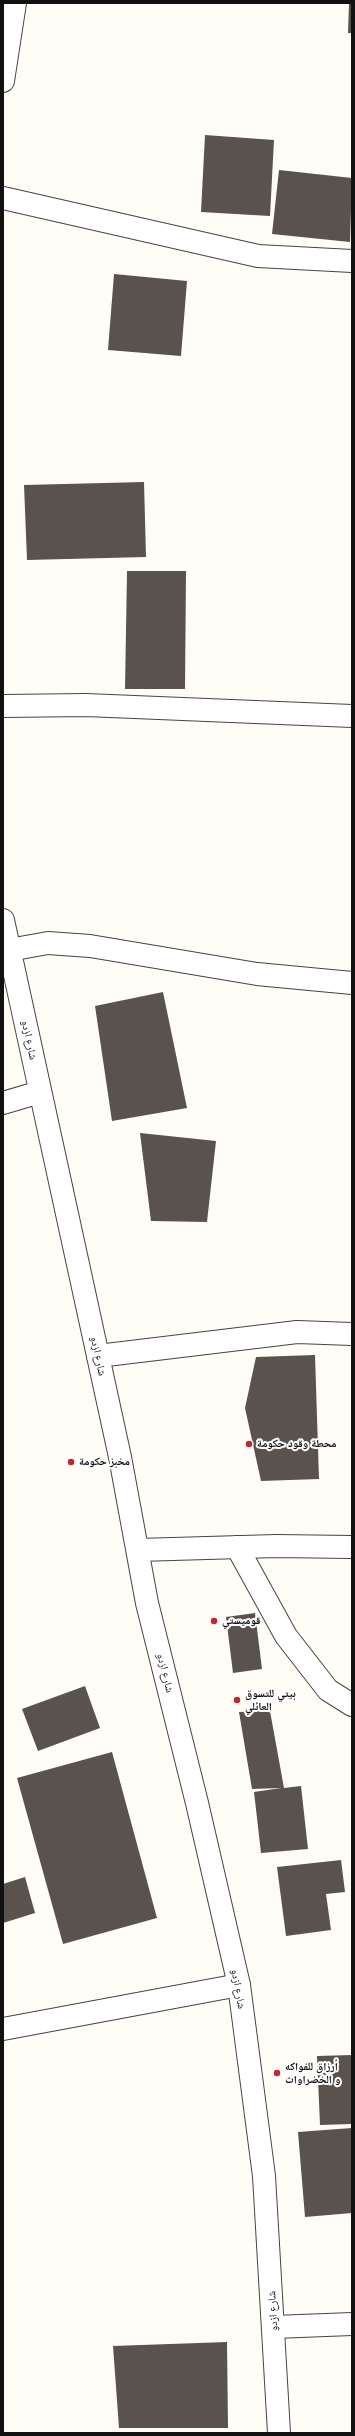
<!DOCTYPE html>
<meta charset="utf-8">
<style>
body{margin:0}
#map{position:relative;width:355px;height:2436px;overflow:hidden;background:#fffdf5;font-family:"PT Serif",serif}
canvas{display:block}
.frame{position:absolute;inset:0;border:4px solid #111;pointer-events:none}
</style>
<div id="map">
<canvas width="355" height="2436"></canvas>
<div class="frame"></div>
</div>
<script>
const g = document.querySelector('canvas').getContext('2d');
g.lineJoin = 'round';
function paint(path, color) { g.fillStyle = color; g.fill(path, 'evenodd'); }
const toPath = rows => new Path2D(rows.map(r => 'M' + r).join(''));
function strokePath(path, color, width, dash) { g.strokeStyle = color; g.lineWidth = width; g.lineCap = dash ? 'butt' : 'round'; g.setLineDash(dash || []); g.stroke(path); }
function label(font, color, halo, rows, align = 'center') {
  g.font = font + ' "PT Serif","Noto Naskh Arabic",serif'; g.lineWidth = 4; g.setLineDash([]); g.textBaseline = 'middle'; g.strokeStyle = halo; g.fillStyle = color; for (const [text, x, y, turn = 0] of rows) {
    g.save(); g.translate(x, y); g.rotate((+turn || 0) * Math.PI / 180); g.textAlign = isNaN(turn) ? turn : align; if (halo) g.strokeText(text, 0, 0); g.fillText(text, 0, 0); g.restore();
  }
}
paint(toPath([
 [349,3,352,3,352,33,348,33],
 [205,135,274,140,270,216,201,212],
 [279,170,352,178,350,242,272,234],
 [114,274,187,281,181,356,108,350],
 [144,482,146,557,27,560,24,485],
 [127,571,186,571,185,689,125,689],
 [163,992,187,1108,112,1121,95,1006],
 [140,1133,216,1141,207,1222,151,1221],
 [315,1355,319,1479,261,1481,245,1408,256,1357],
 [255,1613,262,1669,233,1673,226,1617],
 [85,1686,100,1728,38,1751,22,1709],
 [270,1711,284,1788,301,1786,308,1849,261,1853,254,1792,281,1788,252,1789,239,1712],
 [112,1752,157,1918,63,1944,17,1778],
 [341,1860,345,1892,326,1894,331,1930,286,1936,277,1867],
 [25,1877,35,1913,3,1923,3,1884],
 [352,2055,352,2124,320,2125,317,2056],
 [352,2128,352,2213,305,2217,298,2132],
 [227,2342,228,2428,119,2428,113,2346]
]), '#5a524d');
const minor = toPath([
 [3,198,258,256,352,261],
 [3,706,86,705,352,716],
 [9,950,48,943,90,946,257,974,352,983],
 [3,1103,40,1092],
 [98,1356,297,1332,352,1334],
 [237,1547,286,1636,328,1690,352,1705],
 [3,2029,239,1985],
 [274,2327,352,2324]
]);
const tertiary = toPath([
 [3,81,15,3],
 [3,920,120,1457,147,1603,197,1803,239,1985,264,2176,279,2433],
 [138,1550,276,1546,352,1547]
]);
strokePath(minor, '#444', 24);
strokePath(tertiary, '#444', 24);
strokePath(minor, '#fff', 22);
strokePath(tertiary, '#fff', 22);
for (const [x, y, r, color] of [
 [249,1444,4,"#c4262e"],
 [71,1462,4,"#c4262e"],
 [214,1621,4,"#c4262e"],
 [237,1700,4,"#c4262e"],
 [277,2073,4,"#c4262e"]
]) { const dot = new Path2D(); dot.arc(x, y, r, 0, 2 * Math.PI); g.fillStyle = color; g.fill(dot); strokePath(dot, '#fff', 1.5); }
label('11px', '#111', '#fff', [
 ["شارع ازدو",29,1040,78],
 ["شارع ازدو",98,1356,78],
 ["شارع ازدو",165,1673,76],
 ["شارع ازدو",238,1989,80],
 ["شارع ازدو",273,2311,-93]
]);
label('bold 11px', '#111', '#fff', [
 ["محطة وقود حكومة",257,1444],
 ["مخبز حكومة",79,1462],
 ["قوميستي",222,1621],
 ["بيتي للتسوق",245,1694],
 ["العائلي",245,1707],
 ["أرزاق للفواكه",285,2067],
 ["و الخضراوات",285,2080]
], 'left');
</script>
